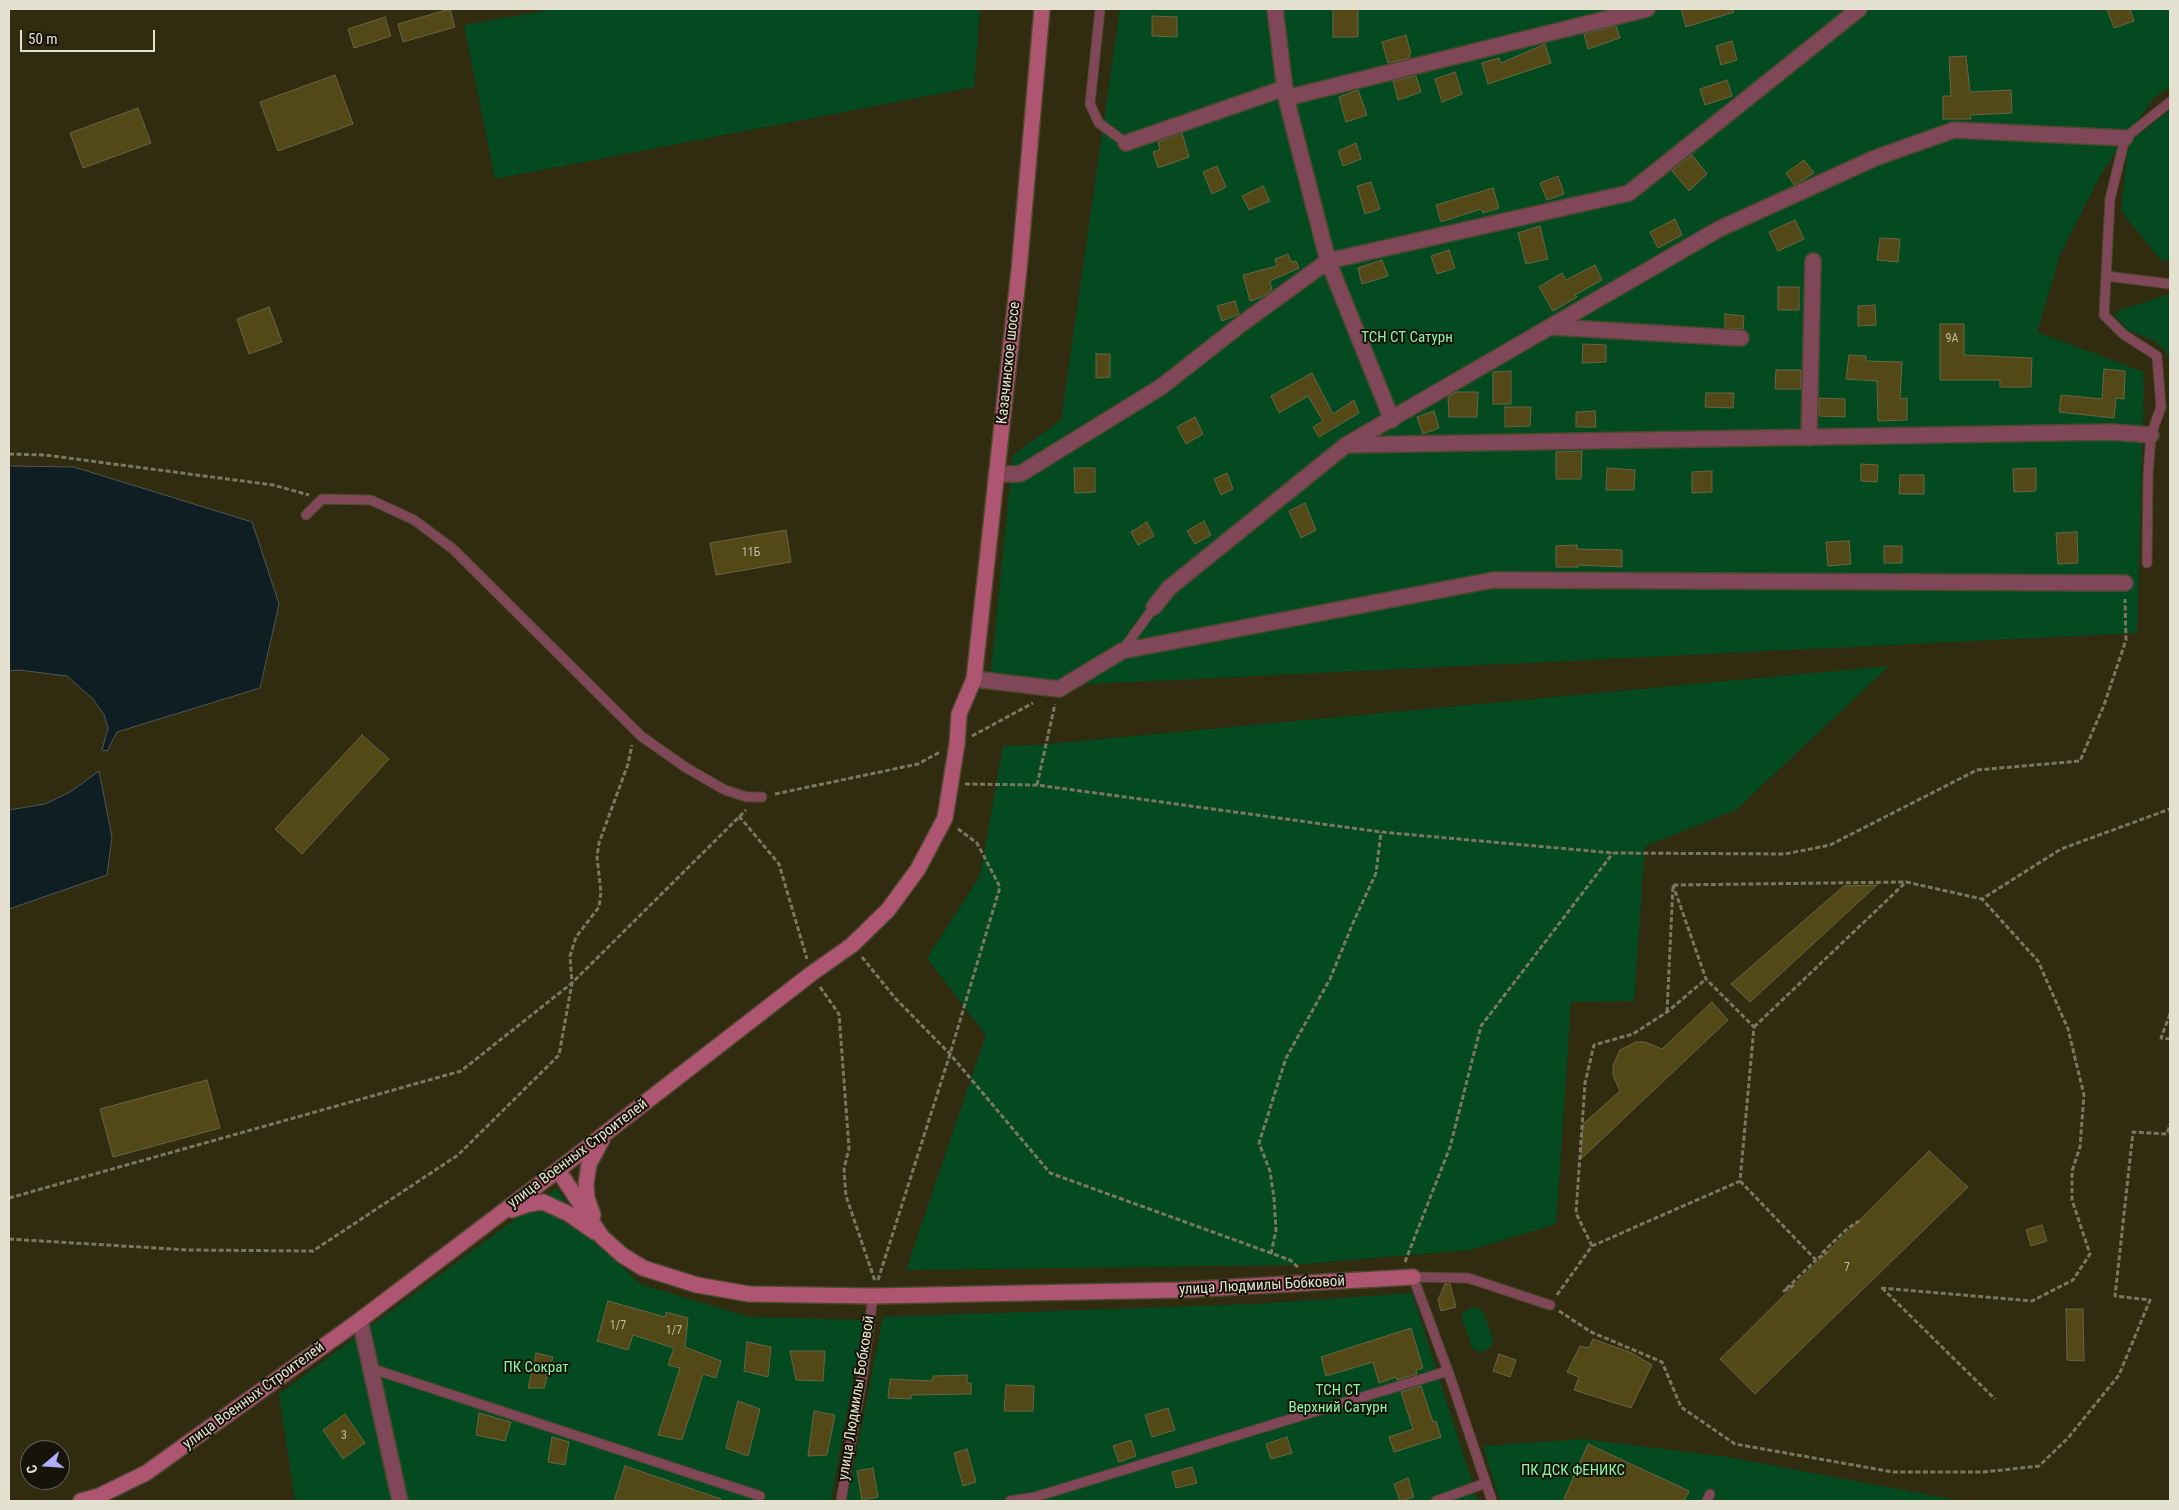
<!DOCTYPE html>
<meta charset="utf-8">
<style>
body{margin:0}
#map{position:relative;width:2179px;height:1510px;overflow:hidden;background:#312b10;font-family:"Roboto Condensed",sans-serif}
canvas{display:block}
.frame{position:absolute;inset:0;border:10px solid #e4e1d1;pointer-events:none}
.north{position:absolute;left:20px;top:1440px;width:50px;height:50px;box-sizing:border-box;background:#161408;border:1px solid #686658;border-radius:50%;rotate:252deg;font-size:14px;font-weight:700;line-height:20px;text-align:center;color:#e4e1d1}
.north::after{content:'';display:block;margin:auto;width:18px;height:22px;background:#aeaefa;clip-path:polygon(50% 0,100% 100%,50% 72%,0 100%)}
.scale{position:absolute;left:20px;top:30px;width:135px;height:22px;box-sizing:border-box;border:2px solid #e4e1d1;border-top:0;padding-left:6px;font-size:15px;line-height:18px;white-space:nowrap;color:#e4e1d1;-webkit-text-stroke:4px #161408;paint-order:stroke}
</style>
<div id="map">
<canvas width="2179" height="1510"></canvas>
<div class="frame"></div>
<div class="north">С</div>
<div class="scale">50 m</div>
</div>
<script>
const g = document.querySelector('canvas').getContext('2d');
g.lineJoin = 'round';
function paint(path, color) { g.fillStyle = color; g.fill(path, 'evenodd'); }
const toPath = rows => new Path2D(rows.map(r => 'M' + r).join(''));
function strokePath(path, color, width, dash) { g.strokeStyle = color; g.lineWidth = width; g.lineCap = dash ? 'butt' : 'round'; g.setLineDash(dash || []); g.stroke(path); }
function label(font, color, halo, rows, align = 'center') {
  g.font = font + ' "Roboto Condensed",sans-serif'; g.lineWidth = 4; g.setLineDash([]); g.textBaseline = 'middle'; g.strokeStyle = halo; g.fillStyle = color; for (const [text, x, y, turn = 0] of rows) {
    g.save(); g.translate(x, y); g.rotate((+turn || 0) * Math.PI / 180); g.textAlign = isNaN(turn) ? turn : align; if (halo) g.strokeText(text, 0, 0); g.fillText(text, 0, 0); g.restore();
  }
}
paint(toPath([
 [554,9,980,9,974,87,495,179,464,25],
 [1120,9,2170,9,2170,87,2154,97,2101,174,2061,252,2037,332,2144,372,2137,633,989,689,1013,455,1061,420],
 [2170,110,2170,261,2161,260,2121,211,2128,143],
 [2170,294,2170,365,2167,353,2153,340,2128,330,2115,315,2119,310],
 [1889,666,1736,810,1645,846,1634,1001,1571,1002,1556,1224,1470,1250,1290,1265,906,1270,986,1035,927,958,980,876,1003,746,1037,745],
 [557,1188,584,1230,640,1284,749,1317,864,1320,831,1501,295,1501,279,1394],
 [1412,1293,1478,1501,847,1501,883,1317,1254,1304],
 [1476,1307,1483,1311,1493,1339,1492,1346,1483,1352,1473,1350,1461,1316,1467,1309],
 [1583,1439,1728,1457,1961,1501,1500,1501,1483,1446]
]), '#034a20');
const water = toPath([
 [9,466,74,467,252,522,279,604,260,688,117,732,107,751,102,750,108,728,104,715,93,699,67,676,19,670,9,671,9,466],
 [99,771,112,837,107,875,9,909,9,810,45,804,70,792,99,771]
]);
paint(water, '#0e1e22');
strokePath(water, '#4e5856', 1);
const building = toPath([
 [450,9,455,27,403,42,398,24,450,9],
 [1333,9,1358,9,1358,37,1333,37,1333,9],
 [1681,9,1733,9,1734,12,1686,27,1681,9],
 [2107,9,2130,9,2134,21,2114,28,2107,9],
 [1152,16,1177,17,1177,37,1152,36,1152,16],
 [385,17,391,36,354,48,348,29,385,17],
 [1616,26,1620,38,1588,49,1584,34,1616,26],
 [1406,35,1411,54,1409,55,1410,58,1388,63,1382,42,1406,35],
 [1732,41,1737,60,1721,65,1716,46,1732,41],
 [1545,44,1551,63,1488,84,1482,63,1499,58,1501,63,1545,44],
 [1966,56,1970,92,2011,90,2012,113,1970,115,1971,119,1943,119,1943,96,1951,96,1949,57,1966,56],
 [1455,72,1462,94,1442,102,1435,79,1455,72],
 [335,75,353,124,278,151,260,102,335,75],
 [1416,76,1421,92,1398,100,1393,81,1416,76],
 [1727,80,1732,96,1705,105,1700,89,1727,80],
 [1358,90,1367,115,1346,122,1339,97,1358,90],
 [138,108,151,143,83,168,70,133,138,108],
 [1182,133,1189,157,1158,168,1153,152,1160,150,1158,142,1182,133],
 [1356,143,1361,159,1343,166,1338,151,1356,143],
 [1692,155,1707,174,1689,191,1672,171,1692,155],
 [1804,160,1814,173,1794,185,1786,173,1804,160],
 [1217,166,1226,187,1212,194,1203,172,1217,166],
 [1558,176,1564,194,1547,200,1540,183,1558,176],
 [1371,182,1380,209,1365,214,1357,186,1371,182],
 [1263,186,1270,201,1249,210,1242,196,1263,186],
 [1493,188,1499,208,1483,213,1481,209,1441,222,1436,205,1493,188],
 [1675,219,1682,235,1658,248,1650,232,1675,219],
 [1795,220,1804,239,1778,251,1769,232,1795,220],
 [1540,226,1548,259,1526,264,1518,233,1540,226],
 [1880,238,1900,239,1898,262,1877,260,1880,238],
 [1449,250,1455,268,1437,274,1431,256,1449,250],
 [1288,254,1291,262,1296,261,1299,268,1270,281,1272,290,1262,297,1250,301,1243,275,1277,266,1275,259,1288,254],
 [1382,260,1388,276,1362,284,1358,268,1382,260],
 [1595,265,1602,280,1575,295,1577,297,1553,311,1539,287,1562,273,1566,280,1595,265],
 [1778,287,1799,287,1799,310,1778,310,1778,287],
 [1235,301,1239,314,1222,321,1217,306,1235,301],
 [1875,305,1876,325,1858,326,1858,306,1875,305],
 [269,307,282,342,249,354,237,319,269,307],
 [1725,314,1744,316,1743,329,1725,328,1725,314],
 [1940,324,1964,324,1964,355,2032,358,2031,387,2000,387,2000,380,1940,380,1940,324],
 [1583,344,1606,345,1606,362,1582,363,1583,344],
 [1096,354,1110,354,1110,377,1096,378,1096,354],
 [1849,355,1866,356,1866,361,1902,362,1900,399,1907,398,1907,420,1878,421,1877,381,1846,379,1849,355],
 [2104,369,2125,371,2124,399,2116,398,2114,418,2059,412,2061,395,2102,399,2104,369],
 [1776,370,1801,370,1801,389,1775,389,1776,370],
 [1511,371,1511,404,1493,404,1493,372,1511,371],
 [1312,373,1333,414,1354,400,1359,413,1319,437,1313,427,1323,421,1308,396,1279,413,1271,396,1312,373],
 [1456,392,1478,392,1477,417,1449,417,1448,397,1456,392],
 [1706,393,1734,393,1733,408,1705,407,1706,393],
 [1819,398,1845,399,1845,417,1819,416,1819,398],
 [1505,407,1531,407,1530,426,1505,427,1505,407],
 [1434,411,1439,428,1423,434,1417,417,1434,411],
 [1595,411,1596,427,1576,427,1576,412,1595,411],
 [1195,417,1203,434,1186,444,1177,427,1195,417],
 [1582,451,1581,479,1556,479,1556,452,1582,451],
 [1861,464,1878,465,1877,482,1861,481,1861,464],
 [1074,468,1095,468,1095,492,1075,493,1074,468],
 [1607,468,1635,470,1634,490,1606,490,1607,468],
 [2036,468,2036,491,2014,492,2013,469,2036,468],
 [1712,471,1712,492,1692,493,1692,472,1712,471],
 [1227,473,1233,489,1221,495,1214,479,1227,473],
 [1900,475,1924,475,1924,494,1899,494,1900,475],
 [1305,503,1316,530,1301,538,1289,511,1305,503],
 [1204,521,1211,535,1195,544,1187,531,1204,521],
 [1147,522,1154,536,1138,545,1131,532,1147,522],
 [786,530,791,562,716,575,710,543,786,530],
 [2077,532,2078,563,2058,564,2056,533,2077,532],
 [1849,541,1851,564,1828,566,1826,542,1849,541],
 [1577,545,1577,549,1622,550,1622,567,1578,565,1578,567,1556,567,1556,546,1577,545],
 [1884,546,1902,546,1902,563,1884,563,1884,546],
 [362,735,389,759,302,854,275,829,362,735],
 [1877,885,1750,1002,1731,984,1844,886,1877,885],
 [1712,1002,1728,1020,1581,1159,1583,1124,1620,1091,1613,1075,1613,1066,1620,1050,1636,1042,1645,1042,1662,1049,1712,1002],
 [207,1080,220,1128,113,1157,100,1109,207,1080],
 [1929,1151,1968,1187,1755,1394,1720,1359,1929,1151],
 [2042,1225,2047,1241,2031,1246,2026,1230,2042,1225],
 [1445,1284,1450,1284,1456,1307,1441,1311,1438,1300,1445,1284],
 [608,1301,665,1317,666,1312,688,1318,685,1347,721,1361,716,1378,703,1374,682,1440,658,1435,680,1368,668,1365,674,1348,633,1335,628,1350,597,1341,608,1301],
 [2066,1309,2083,1309,2084,1361,2067,1360,2066,1309],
 [1411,1328,1423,1368,1416,1370,1417,1374,1397,1380,1396,1377,1379,1383,1373,1362,1326,1376,1321,1357,1411,1328],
 [1593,1339,1632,1353,1652,1365,1631,1408,1574,1390,1579,1377,1567,1372,1580,1346,1589,1348,1593,1339],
 [747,1342,771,1347,768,1377,744,1371,747,1342],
 [790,1351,825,1351,823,1381,796,1380,790,1351],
 [536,1353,553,1357,544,1388,528,1388,536,1353],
 [1499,1354,1516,1360,1510,1377,1493,1371,1499,1354],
 [967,1375,967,1383,971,1383,971,1394,911,1395,911,1399,888,1398,890,1379,932,1381,933,1376,967,1375],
 [1006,1385,1034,1386,1033,1411,1004,1411,1006,1385],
 [1421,1386,1433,1422,1436,1421,1441,1437,1394,1452,1389,1437,1413,1429,1401,1392,1421,1386],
 [738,1401,760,1409,748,1456,726,1448,738,1401],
 [1168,1408,1175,1430,1152,1437,1145,1415,1168,1408],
 [814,1411,835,1415,827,1455,808,1456,814,1411],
 [479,1413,511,1422,505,1441,476,1435,479,1413],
 [345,1414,365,1443,343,1459,323,1430,345,1414],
 [552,1437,569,1442,565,1465,548,1462,552,1437],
 [1287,1437,1292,1453,1271,1459,1266,1444,1287,1437],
 [1131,1440,1136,1456,1119,1462,1113,1446,1131,1440],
 [1588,1444,1689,1491,1684,1501,1563,1501,1588,1444],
 [967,1449,976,1482,963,1486,954,1453,967,1449],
 [625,1466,721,1499,720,1501,614,1501,625,1466],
 [1192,1467,1197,1483,1176,1488,1172,1472,1192,1467],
 [873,1468,878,1497,862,1500,857,1471,873,1468],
 [1408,1478,1414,1497,1400,1501,1394,1484,1408,1478]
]);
paint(building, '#524917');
strokePath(building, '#6a6447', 1);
const lane = toPath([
 [1100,9,1090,104,1099,123,1126,143],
 [2106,276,2170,284],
 [306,515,322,499,371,500,414,520,453,549,641,736,685,767,725,790,747,797,762,797],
 [2147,563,2148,476,2151,435,2161,407,2157,356,2123,334,2104,315,2110,199,2125,138,2170,102],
 [1122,651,1154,607],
 [370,1368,760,1496],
 [841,1501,863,1373,873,1296],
 [1010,1501,1035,1497,1448,1371],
 [1436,1501,1486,1483],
 [1492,1501,1448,1371,1413,1277,1468,1278,1550,1305],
 [1707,1501,1710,1494]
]);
const street = toPath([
 [1275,9,1286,98,1328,261,1392,420],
 [1286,98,1647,9],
 [1126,143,1285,88],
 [1551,327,1741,338],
 [1809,438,1813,261],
 [1348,445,2112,432,2151,435],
 [996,474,1020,474,1161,387,1240,325,1328,261,1629,193,1859,9],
 [1154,607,1169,588,1346,445,1719,229,1875,158,1954,130,2125,138],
 [974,679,1059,689,1122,651,1493,580,2125,583],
 [360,1320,400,1501]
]);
const secondary = toPath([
 [558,1170,602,1237,622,1255,643,1268,697,1285,749,1294,873,1296,1180,1290,1413,1277],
 [512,1210,529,1204,543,1202,569,1214,595,1232],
 [593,1215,587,1198,586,1184,589,1164,602,1140],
 [81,1501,99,1496,146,1473,360,1320,558,1170,811,974,852,945,888,910,918,869,945,818,957,744,959,714,974,679,1019,270,1042,9]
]);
strokePath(lane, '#4e482f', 11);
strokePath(street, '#4e482f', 18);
strokePath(secondary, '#4e482f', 18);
strokePath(toPath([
 [9,454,45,455,273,485,309,495],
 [972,736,1033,703],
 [965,784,1037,785,1381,832,1613,853,1785,854,1830,845,1977,770,2080,761,2104,705,2126,640,2125,599],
 [1037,785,1055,704],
 [775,794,918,764,940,752],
 [739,816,779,864,807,959],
 [862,957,895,998,950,1054,1050,1173,1290,1260,1299,1268],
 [820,987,839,1014,849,1148,844,1169,846,1196,875,1281],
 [1667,1012,1673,885,1905,882],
 [2170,1014,2161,1038,2170,1039],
 [1754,1027,1906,882,1982,899,2061,849,2170,809],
 [1740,1181,1816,1260,1827,1252],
 [9,1198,461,1071,572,983,746,810],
 [9,1239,188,1250,313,1251,458,1155,559,1055,572,983,570,956,576,937,599,907,601,892,597,857,599,843,628,764,632,745],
 [1592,1246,1576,1213,1585,1083,1594,1045,1633,1034,1667,1012,1706,979],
 [1822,1253,1848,1228,1859,1221],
 [1271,1254,1276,1230,1274,1198,1270,1171,1259,1143,1286,1058,1330,979,1353,923,1376,873,1381,832],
 [1405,1262,1450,1147,1481,1026,1613,853],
 [878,1280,950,1054,1000,887,977,843,957,828],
 [1794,1285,1784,1291,1816,1260],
 [1881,1288,2032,1301,2073,1280,2090,1254,2072,1200,2072,1171,2080,1147,2084,1095,2068,1029,2038,961,1982,899],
 [1882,1288,1995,1399],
 [1557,1295,1592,1246,1740,1181,1754,1027,1706,979,1673,885],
 [1559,1311,1591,1332,1662,1362,1681,1407,1735,1444,1893,1472,1984,1472,2039,1466,2068,1438,2119,1375,2150,1300,2115,1296,2133,1132,2167,1134,2170,1124]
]), '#7c7761', 3, [5, 2.5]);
strokePath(lane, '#7f4758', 9);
strokePath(street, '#7f4758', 15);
strokePath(secondary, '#ad5571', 15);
label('12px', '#c0bba2', null, [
 ["9А",1952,339],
 ["11Б",751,553],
 ["7",1847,1268],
 ["1/7",618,1326],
 ["1/7",674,1331],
 ["3",344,1436]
]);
label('15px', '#8df4a6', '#161408', [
 ["ТСН СТ Сатурн",1407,338],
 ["ПК Сократ",536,1368],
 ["ТСН СТ",1338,1391],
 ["Верхний Сатурн",1338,1408],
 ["ПК ДСК ФЕНИКС",1573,1471]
]);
label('15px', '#e4e1d1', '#161408', [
 ["Казачинское шоссе",1009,363,-84],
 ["улица Военных Строителей",578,1154,-37],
 ["улица Людмилы Бобковой",1262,1286,-3],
 ["улица Военных Строителей",254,1396,-36],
 ["улица Людмилы Бобковой",857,1398,-81]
]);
</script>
